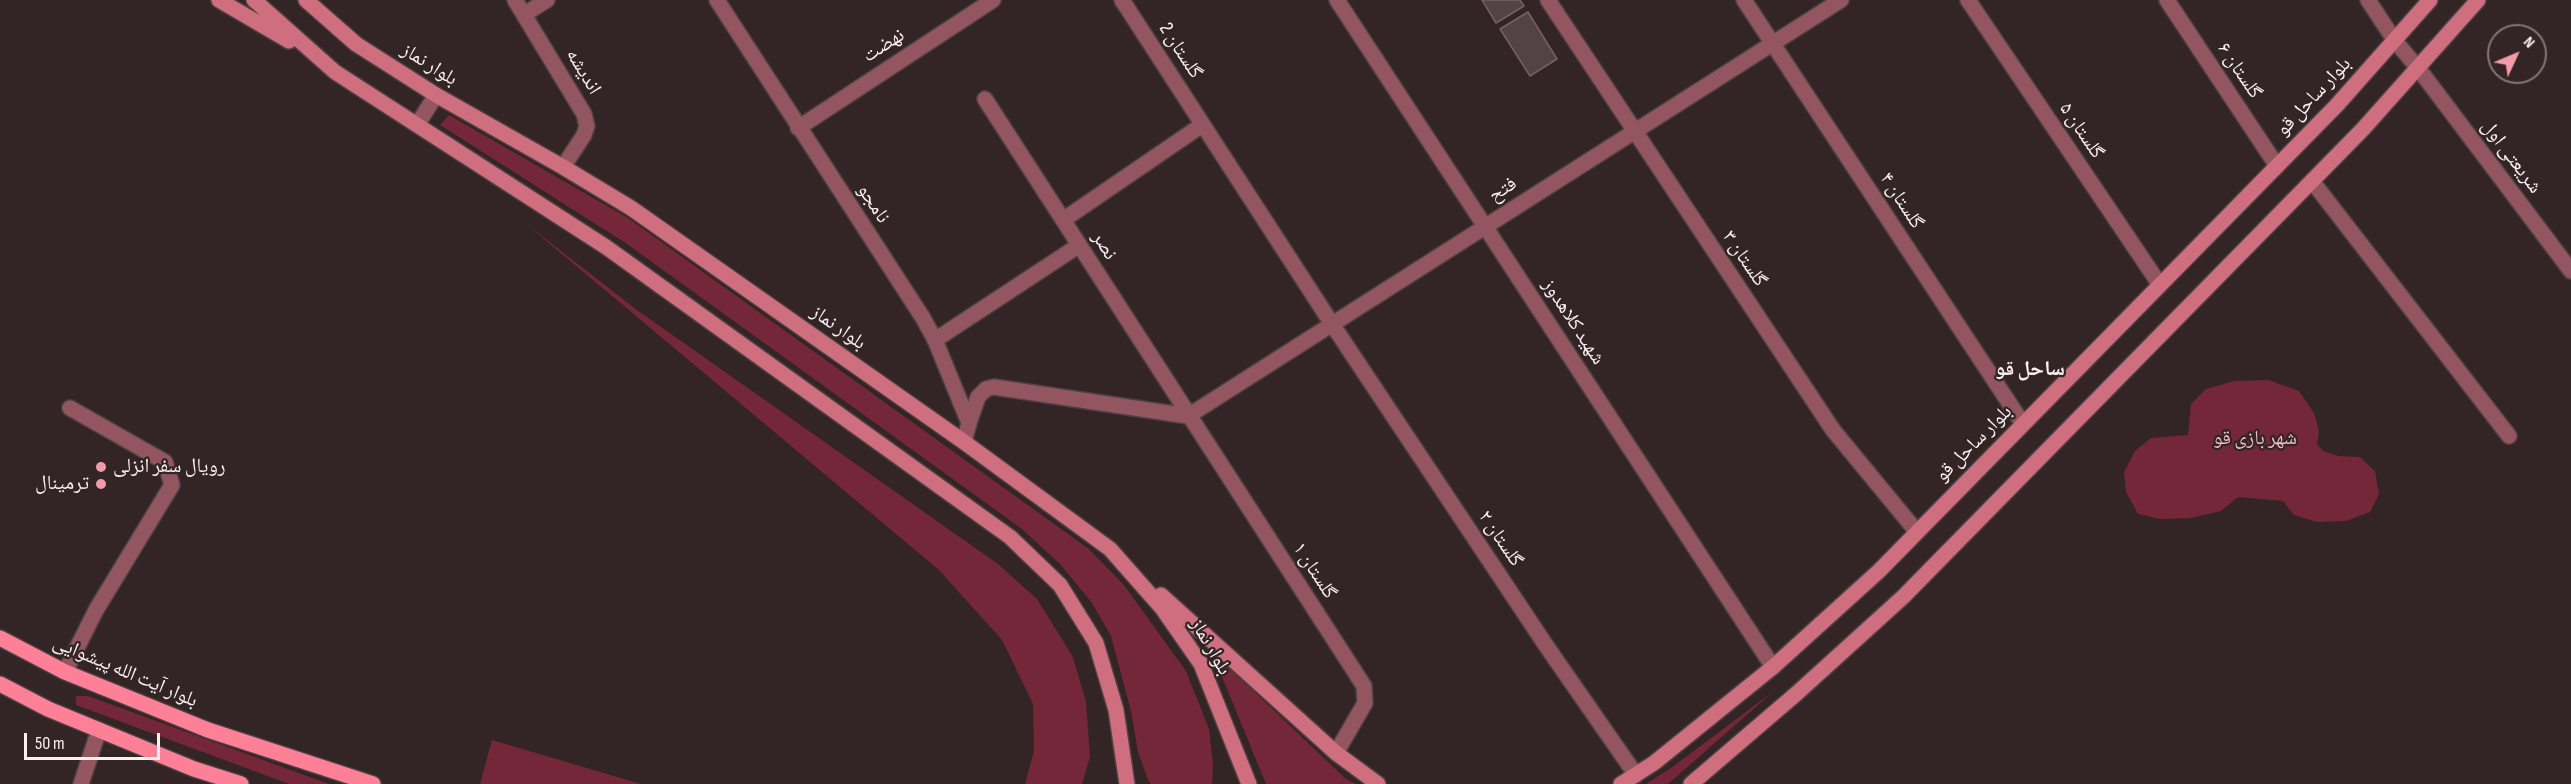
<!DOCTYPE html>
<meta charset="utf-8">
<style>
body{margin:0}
#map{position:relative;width:2571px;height:784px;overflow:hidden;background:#332426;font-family:"Sofia Sans Condensed",sans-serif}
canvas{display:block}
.north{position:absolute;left:2487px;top:24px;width:60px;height:60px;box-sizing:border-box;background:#332426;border:2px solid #837677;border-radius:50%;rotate:46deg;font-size:16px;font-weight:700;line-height:24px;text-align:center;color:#fbf0f1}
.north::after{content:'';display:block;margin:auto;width:21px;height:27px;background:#f39aa8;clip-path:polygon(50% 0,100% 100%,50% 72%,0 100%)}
.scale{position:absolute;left:24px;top:733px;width:136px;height:27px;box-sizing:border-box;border:3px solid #fbf0f1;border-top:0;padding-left:8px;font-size:18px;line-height:21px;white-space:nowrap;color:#fbf0f1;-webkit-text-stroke:4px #332426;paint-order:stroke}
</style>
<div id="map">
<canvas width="2571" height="784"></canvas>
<div class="north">N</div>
<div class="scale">50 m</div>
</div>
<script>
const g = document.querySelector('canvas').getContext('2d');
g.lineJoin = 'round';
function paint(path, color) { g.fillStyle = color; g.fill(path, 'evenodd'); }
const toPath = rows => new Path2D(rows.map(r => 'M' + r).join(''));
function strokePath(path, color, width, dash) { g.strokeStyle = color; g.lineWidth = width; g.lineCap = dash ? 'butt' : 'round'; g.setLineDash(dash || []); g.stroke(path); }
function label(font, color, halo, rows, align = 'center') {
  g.font = font + ' "Sofia Sans Condensed","Noto Naskh Arabic",sans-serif'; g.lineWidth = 4.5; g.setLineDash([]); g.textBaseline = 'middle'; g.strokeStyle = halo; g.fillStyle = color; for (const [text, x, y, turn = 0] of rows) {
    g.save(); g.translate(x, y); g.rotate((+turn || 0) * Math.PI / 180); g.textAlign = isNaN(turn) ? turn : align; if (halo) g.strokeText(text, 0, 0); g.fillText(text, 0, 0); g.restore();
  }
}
paint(toPath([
 [449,115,628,218,1089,549,1124,585,1186,671,1209,729,1213,764,1212,784,1151,784,1148,780,1138,752,1131,711,1111,636,1092,603,1060,564,1022,529,627,244,440,125],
 [525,223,637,310,998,564,1037,599,1073,657,1086,702,1090,757,1082,784,1025,784,1034,751,1033,704,1002,640,939,570],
 [2268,380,2299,391,2314,413,2319,431,2317,444,2323,451,2338,456,2360,457,2375,471,2379,494,2370,512,2346,521,2317,522,2294,515,2283,501,2238,497,2221,511,2191,518,2160,519,2138,514,2126,492,2124,472,2135,451,2151,438,2188,435,2191,404,2206,389,2234,381],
 [1225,664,1345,778,1356,784,1266,784,1218,667],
 [1774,691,1668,784,1646,784,1671,768],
 [76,696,88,696,329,784,289,784,76,705],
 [492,740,641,784,480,784]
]), '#742738');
const building = toPath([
 [1482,0,1520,0,1524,6,1496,23,1482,0],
 [1528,12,1557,59,1530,76,1500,29,1528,12]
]);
paint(building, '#544345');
strokePath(building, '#736163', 1.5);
const minor = toPath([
 [515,0,584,114,587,126,584,135,563,167],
 [1122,0,1332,324,1547,647,1636,775],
 [1337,0,1773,667],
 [1548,0,1833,430,1917,532],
 [1744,0,2023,424],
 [1968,0,2160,285],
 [2167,0,2277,166],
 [525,14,547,0],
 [2418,68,2571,271],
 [985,99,1364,686,1365,703,1336,753],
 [417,125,436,95],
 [798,128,993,0],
 [2312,181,2509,436],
 [1063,220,1202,125],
 [935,340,1078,246],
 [1188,416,1841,0],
 [969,423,978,397,986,389,994,387,1188,416],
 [65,672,96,610,172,485,165,462,70,408],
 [81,784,99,730]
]);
const tertiary = toPath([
 [717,0,923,318,935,340,969,423,964,442],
 [2368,0,2395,41,2418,68]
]);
const secondary = toPath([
 [219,0,289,41],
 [254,0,335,72,606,247,1010,537,1060,585,1096,643,1116,710,1127,784],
 [306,0,356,44,436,95,563,167,631,208,964,442,1110,549,1162,608,1201,664,1249,784],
 [1161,595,1336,753,1378,784],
 [1621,784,1654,763,1773,667,1879,571,2337,105,2430,0],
 [1691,784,1796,694,1903,597,2363,129,2478,0]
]);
const primary = toPath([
 [0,638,65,672,208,730,373,784],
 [0,684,48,709,194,769,241,784]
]);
strokePath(minor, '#4f4142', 18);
strokePath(tertiary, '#4f4142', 18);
strokePath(secondary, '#4f4142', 18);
strokePath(primary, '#4f4142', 18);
strokePath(minor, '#935660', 15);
strokePath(tertiary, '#935660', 15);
strokePath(secondary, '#ce6e7f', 15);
strokePath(primary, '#fd8097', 15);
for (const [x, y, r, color] of [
 [101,467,6,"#f39aa8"],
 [101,484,6,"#f39aa8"]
]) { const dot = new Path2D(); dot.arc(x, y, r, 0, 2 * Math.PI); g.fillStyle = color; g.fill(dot); strokePath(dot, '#332426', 2); }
label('20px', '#fbf0f1', '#332426', [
 ["نهضت",884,46,-33],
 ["گلستان 2",1180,51,57],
 ["بلوار نماز",429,65,32],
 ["گلستان ۶",2239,71,56],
 ["اندیشه",583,72,59],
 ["بلوار ساحل قو",2314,97,-47],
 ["گلستان ۵",2081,131,56],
 ["شریعتی اول",2511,157,53],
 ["فتح",1503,190,-32],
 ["گلستان ۴",1901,201,57],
 ["نامجو",873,204,57],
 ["نصر",1104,246,58],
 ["گلستان ۳",1744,259,56],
 ["شهید کلاهدوز",1573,322,57],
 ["بلوار نماز",838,328,35],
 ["بلوار ساحل قو",1974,444,-45],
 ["گلستان ۲",1500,539,56],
 ["گلستان ۱",1314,571,57],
 ["بلوار نماز",1210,647,60],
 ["بلوار آیت الله پیشوایی",125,672,23]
]);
label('20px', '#f0bcc3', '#332426', [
 ["شهر بازی قو",2255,439]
]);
label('20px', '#fbf0f1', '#332426', [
 ["رویال سفر انزلی",113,467],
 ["ترمینال",89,484,"right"]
], 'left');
label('bold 21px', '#fbf0f1', '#332426', [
 ["ساحل قو",2030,370]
]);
</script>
